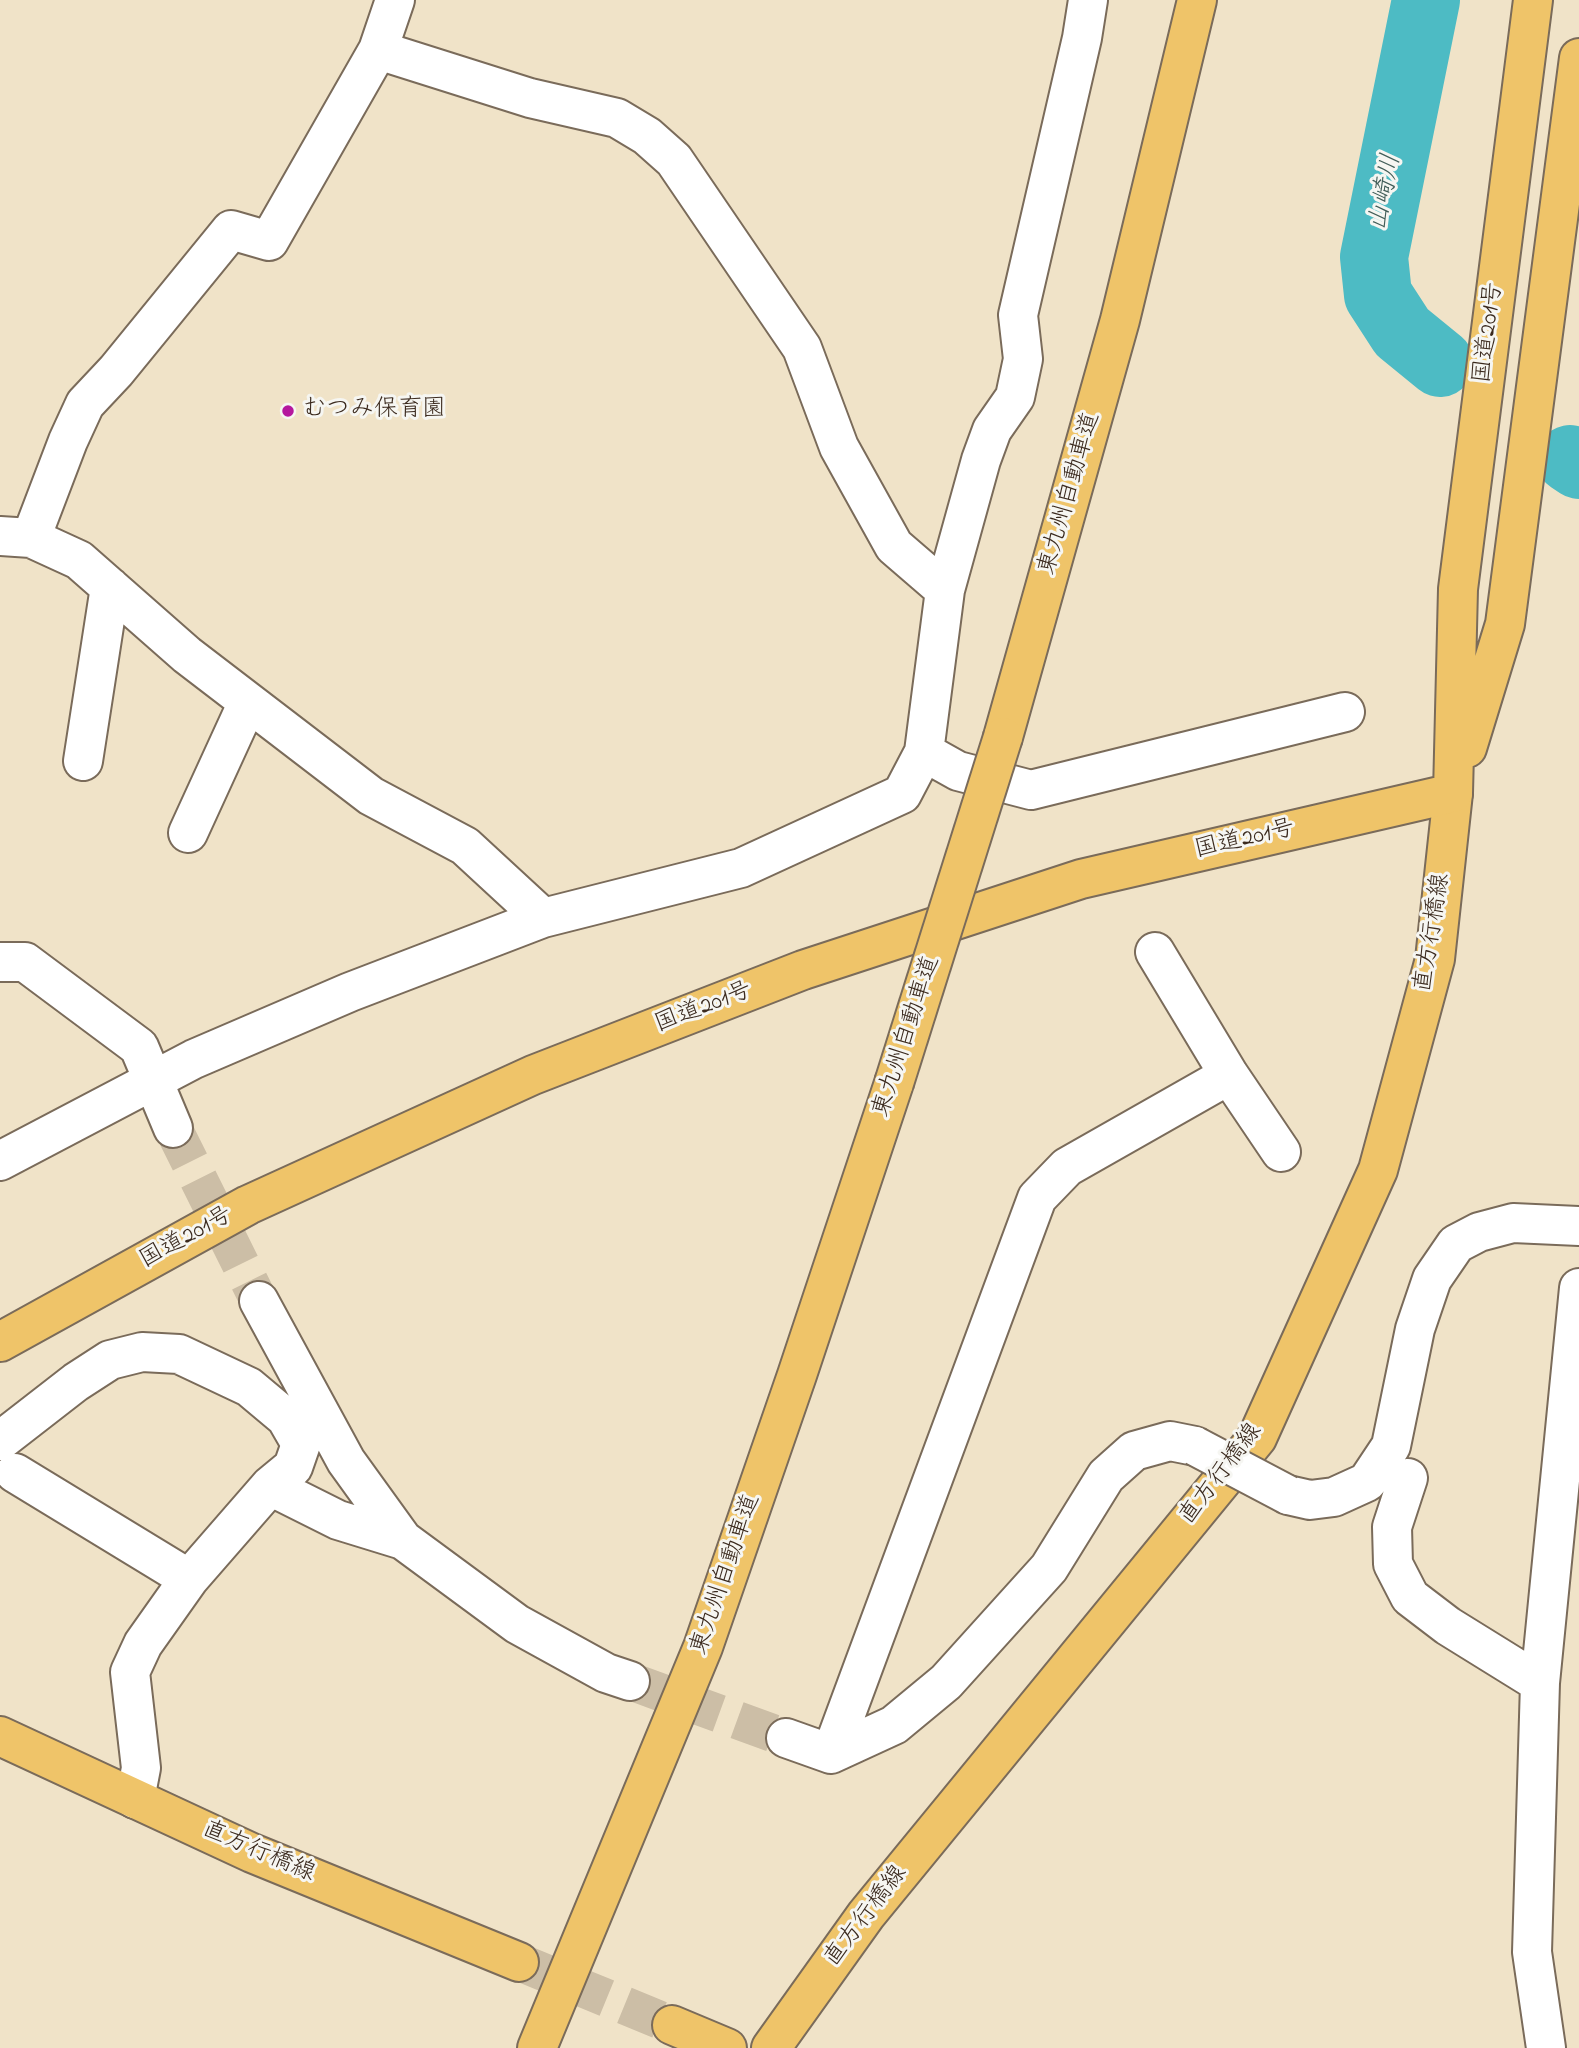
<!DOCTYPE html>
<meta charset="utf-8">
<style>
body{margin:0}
canvas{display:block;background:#f0e3c8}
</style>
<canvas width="1579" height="2048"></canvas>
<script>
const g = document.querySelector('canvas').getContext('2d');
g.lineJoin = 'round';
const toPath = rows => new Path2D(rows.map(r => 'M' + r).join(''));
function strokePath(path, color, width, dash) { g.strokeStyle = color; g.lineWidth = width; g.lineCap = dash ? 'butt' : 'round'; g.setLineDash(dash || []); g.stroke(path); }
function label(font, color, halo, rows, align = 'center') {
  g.font = font + ' "Indie Flower","Klee One",sans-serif'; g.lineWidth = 6; g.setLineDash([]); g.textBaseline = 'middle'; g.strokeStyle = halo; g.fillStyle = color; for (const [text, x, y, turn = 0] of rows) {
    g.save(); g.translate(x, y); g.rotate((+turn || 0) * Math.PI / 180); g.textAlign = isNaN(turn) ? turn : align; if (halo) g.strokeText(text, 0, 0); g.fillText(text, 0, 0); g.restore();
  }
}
strokePath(toPath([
 [1426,0,1374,257,1378,295,1402,332,1440,363],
 [1570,459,1579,465]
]), '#4dbbc4', 68);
strokePath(toPath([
 [173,1128,259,1301],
 [630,1681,786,1738]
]), '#ccbea6', 38, [38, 19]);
strokePath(toPath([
 [519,1962,672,2025]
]), '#ccbea6', 38, [38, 19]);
const minor = toPath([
 [378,50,530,98,617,118,647,136,674,160,802,348,839,447,894,546,945,590],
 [0,536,31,538,79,560,187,655,371,796,465,846,543,918],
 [31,538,68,441,85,404,116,371,231,230,269,241,378,50,395,0],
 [924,752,958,771,1031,790,1345,712],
 [83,761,110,587],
 [188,833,248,702],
 [1155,952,1229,1075,1281,1152],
 [0,962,25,962,139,1047,173,1128],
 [0,1161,194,1059,350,992,543,918,741,868,902,794,924,752,945,590,981,460,992,430,1015,397,1023,359,1018,315,1082,38,1088,0],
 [259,1301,346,1461,403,1540],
 [0,1441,76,1382,110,1360,142,1352,179,1354,249,1387,286,1418,301,1444,293,1467,270,1486,189,1579,143,1644,130,1672,141,1768,135,1799],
 [15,1473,189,1579],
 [1408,1478,1392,1527,1393,1564,1410,1597,1448,1626,1540,1683],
 [270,1486,338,1520,403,1540,517,1624,606,1673,630,1681],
 [1288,1495,1310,1500,1334,1497,1367,1482,1391,1446,1415,1329,1432,1279,1456,1244,1479,1232,1513,1223,1579,1226],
 [786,1738,831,1754,1037,1198,1067,1167,1229,1075],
 [831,1754,894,1725,946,1682,1049,1568,1106,1476,1134,1451,1170,1441,1195,1446],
 [1546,2048,1532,1952,1540,1683,1579,1288]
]);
const major = toPath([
 [0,1736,252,1853,519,1962],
 [672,2025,727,2048],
 [771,2048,866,1915,1257,1438,1378,1170,1435,959,1453,793]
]);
const highway = toPath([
 [1003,737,1120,320,1197,0],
 [1467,748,1505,624,1579,58],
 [1453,793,1458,589,1533,0],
 [0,1342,248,1205,533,1075,803,970,1081,879,1453,793],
 [537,2048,703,1647,797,1375,894,1083]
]);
strokePath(minor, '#7a6b5a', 42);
strokePath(major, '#7a6b5a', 42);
strokePath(highway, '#7a6b5a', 42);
strokePath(minor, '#fff', 38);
strokePath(major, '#efc469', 38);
strokePath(highway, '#efc469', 38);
const minorBridge = toPath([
 [1195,1446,1288,1495]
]);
const highwayBridge = toPath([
 [894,1083,1003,737]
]);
strokePath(minorBridge, '#7a6b5a', 42, []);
strokePath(highwayBridge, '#7a6b5a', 42, []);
strokePath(minorBridge, '#fff', 38);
strokePath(highwayBridge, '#efc469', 38);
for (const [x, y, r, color] of [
 [288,411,7,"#b5179e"]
]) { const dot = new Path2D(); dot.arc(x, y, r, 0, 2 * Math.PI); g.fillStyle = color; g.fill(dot); strokePath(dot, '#f6f6f2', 2.5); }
label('24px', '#3b2a1e', '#f6f6f2', [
 ["国道201号",1490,333,-83],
 ["東九州自動車道",1071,494,-74],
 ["国道201号",1245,841,-13],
 ["直方行橋線",1434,933,-81],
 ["国道201号",704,1009,-21],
 ["東九州自動車道",908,1037,-72],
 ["国道201号",187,1239,-29],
 ["直方行橋線",1222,1475,-53],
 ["東九州自動車道",727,1575,-71],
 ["直方行橋線",258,1853,23],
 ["直方行橋線",867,1917,-53]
]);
label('24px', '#3b2a1e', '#f6f6f2', [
 ["むつみ保育園",302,411]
], 'left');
label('italic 26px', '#415d58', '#f6f6f2', [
 ["山崎川",1387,193,-79]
]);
</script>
